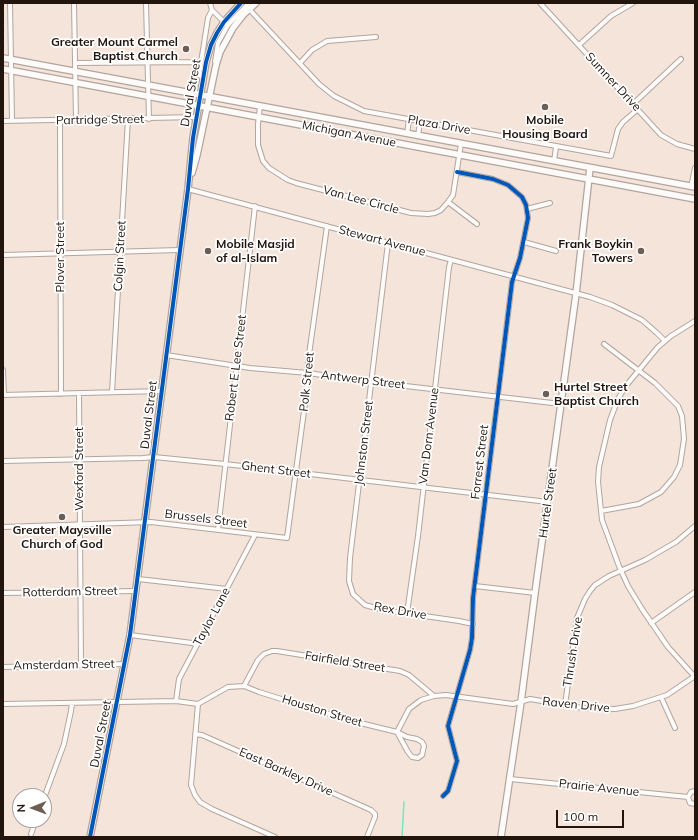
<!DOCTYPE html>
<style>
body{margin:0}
#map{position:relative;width:698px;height:840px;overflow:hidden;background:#f4e4da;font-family:Mulish,sans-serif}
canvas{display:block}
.frame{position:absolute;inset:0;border:4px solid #22150e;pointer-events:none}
.north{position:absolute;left:12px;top:788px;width:40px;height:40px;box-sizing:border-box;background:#fff;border:1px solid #a7a19f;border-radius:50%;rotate:269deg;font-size:11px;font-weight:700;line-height:16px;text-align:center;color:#22150e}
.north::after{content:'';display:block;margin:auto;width:14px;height:18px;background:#6c5d55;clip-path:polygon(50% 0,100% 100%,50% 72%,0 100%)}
.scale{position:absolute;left:556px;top:810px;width:68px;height:18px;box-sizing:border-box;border:2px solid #22150e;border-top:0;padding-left:5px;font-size:12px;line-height:14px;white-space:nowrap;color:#22150e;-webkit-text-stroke:3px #fff;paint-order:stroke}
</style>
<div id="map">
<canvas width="698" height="840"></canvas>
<div class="frame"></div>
<div class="north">N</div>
<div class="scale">100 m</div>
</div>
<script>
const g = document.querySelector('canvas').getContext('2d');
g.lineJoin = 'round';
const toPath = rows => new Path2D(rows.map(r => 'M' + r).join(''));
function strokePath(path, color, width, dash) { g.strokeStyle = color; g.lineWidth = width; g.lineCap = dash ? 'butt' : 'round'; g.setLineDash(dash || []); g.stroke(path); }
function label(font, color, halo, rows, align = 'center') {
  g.font = font + ' Mulish,sans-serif'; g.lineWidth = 3.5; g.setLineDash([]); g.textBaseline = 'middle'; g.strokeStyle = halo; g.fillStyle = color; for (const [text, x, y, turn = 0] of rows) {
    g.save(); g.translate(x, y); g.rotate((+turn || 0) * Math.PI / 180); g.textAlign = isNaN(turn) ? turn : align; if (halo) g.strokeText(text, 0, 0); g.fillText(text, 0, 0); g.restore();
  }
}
strokePath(toPath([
 [402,837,404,802]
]), '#79e5c1', 1.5);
const street = toPath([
 [10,3,12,121],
 [74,3,76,120],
 [146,3,149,119],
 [210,3,212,10,226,24],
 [540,3,661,135,677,144,695,149],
 [249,9,319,84,334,96,364,111,611,156,618,129,623,122,638,109],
 [579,45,611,16,633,3],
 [215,62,218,43,228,25,249,3],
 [75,63,201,62],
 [300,63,312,50,327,41,376,37],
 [203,78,199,75,208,18,212,10],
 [633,104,681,59],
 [260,106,258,124,258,145,263,161,269,168,288,180,296,183,411,213,428,214,435,213,441,210,448,202,453,195,461,144],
 [3,121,197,117],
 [60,121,61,394],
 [407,134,409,120],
 [418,136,420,122],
 [554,161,556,147],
 [691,187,695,168],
 [188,189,590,297,612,305,642,320,657,333,665,341],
 [448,202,477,224],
 [527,209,550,203],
 [524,242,556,251],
 [388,243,350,558,349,581,353,594,365,605,383,610,459,621,473,624],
 [3,255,179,250],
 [695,321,671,336,658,347,625,387,618,399,610,420,599,467,598,482,602,520,619,566,628,586,642,609,668,647,695,677],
 [166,355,250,368,308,373,371,382,561,404],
 [3,370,4,395],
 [112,392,128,119],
 [79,393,81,664],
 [3,395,162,391],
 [3,461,143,458,154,457,225,464,548,502],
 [601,511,639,504,661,492,674,477,680,465,684,439,682,416,678,406,655,383,604,344],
 [3,527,151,522,287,538,306,396,308,362,327,226],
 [218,530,255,206],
 [138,579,227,589],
 [475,586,535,593],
 [3,593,136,591],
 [407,613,418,536,449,267,451,260],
 [651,623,695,592],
 [130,635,192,643,197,645],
 [3,667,125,664],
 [244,686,258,660,264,654,272,651,277,651,400,671,409,675,434,696],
 [661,697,675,728],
 [176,701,179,679,255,535],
 [3,704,176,701,198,704],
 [198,704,228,687,244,686,259,692,348,720,397,732,409,709,421,700,434,696,446,695,513,704,530,699,583,708,615,709,633,706,667,695,695,676],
 [198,704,191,785,195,795,200,802,212,809,275,837],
 [565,705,577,618,585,599,590,591,595,585,609,576,645,560,676,542,695,526],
 [397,732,407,737,417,739,422,742,424,746,422,755,418,758,412,757,408,752,397,732],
 [195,734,202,735,371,810,375,814,375,817,367,837],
 [510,779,688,797],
 [695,791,691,792,688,797,690,803,695,804],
 [443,796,448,791,457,761,448,726,470,650,472,638,473,598,512,282,520,258,528,218,526,205,522,197,508,185,493,179,457,172],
 [44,798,64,744,71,711,72,703],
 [31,834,36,820]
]);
const secondary = toPath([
 [3,58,695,187],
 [3,69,695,199],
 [192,173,197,155,216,65,220,52,233,28,243,15,256,3],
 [90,837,130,635,188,189,193,138,206,62,211,45,217,33,224,22,241,3],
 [501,837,521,702,535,593,576,294,590,168]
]);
strokePath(street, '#b3a59e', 6);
strokePath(secondary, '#b3a59e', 8);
strokePath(street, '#fdfbf9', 4);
strokePath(secondary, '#fdfbf9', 5.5);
strokePath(toPath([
 [443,796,448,791,457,761,448,726,470,650,472,638,473,598,512,282,520,258,528,218,526,205,522,197,508,185,493,179,457,172],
 [90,837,130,635,188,189,193,138,206,62,211,45,217,33,224,22,241,3]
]), '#0057b8', 4);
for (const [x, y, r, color] of [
 [186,49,4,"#6c5d55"],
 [545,107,4,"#6c5d55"],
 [208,251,4,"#6c5d55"],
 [641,251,4,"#6c5d55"],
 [546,394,4,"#6c5d55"],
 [62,517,4,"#6c5d55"]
]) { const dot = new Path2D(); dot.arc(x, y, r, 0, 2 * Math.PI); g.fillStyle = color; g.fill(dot); strokePath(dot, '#fff', 1.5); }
label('bold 12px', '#22150e', '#fff', [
 ["Greater Mount Carmel",178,42],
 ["Baptist Church",178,56],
 ["Mobile",545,120,"center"],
 ["Housing Board",545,134,"center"],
 ["Mobile Masjid",216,244,"left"],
 ["of al-Islam",216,258,"left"],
 ["Frank Boykin",633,244],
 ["Towers",633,258],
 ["Hurtel Street",554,387,"left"],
 ["Baptist Church",554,401,"left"],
 ["Greater Maysville",62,530,"center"],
 ["Church of God",62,544,"center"]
], 'right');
label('12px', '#22150e', '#fff', [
 ["Sumner Drive",613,82,47],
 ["Duval Street",191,93,-80],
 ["Partridge Street",100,120,-1],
 ["Plaza Drive",439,125,10],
 ["Michigan Avenue",349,134,11],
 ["Van Lee Circle",361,200,15],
 ["Stewart Avenue",382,241,15],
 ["Colgin Street",120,256,-87],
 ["Plover Street",60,257,-90],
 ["Robert E Lee Street",236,368,-83],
 ["Antwerp Street",363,380,7],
 ["Polk Street",307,382,-84],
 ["Duval Street",149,415,-83],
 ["Van Dorn Avenue",429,436,-83],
 ["Johnston Street",364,443,-83],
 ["Forrest Street",480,462,-83],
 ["Wexford Street",79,469,-90],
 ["Ghent Street",276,470,7],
 ["Hurtel Street",548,503,-82],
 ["Brussels Street",206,519,7],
 ["Rotterdam Street",70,592,-1],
 ["Rex Drive",400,611,10],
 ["Taylor Lane",212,617,-62],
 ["Thrush Drive",573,652,-81],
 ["Fairfield Street",345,662,9],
 ["Amsterdam Street",64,665,-1],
 ["Raven Drive",576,705,6],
 ["Houston Street",322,711,17],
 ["Duval Street",101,734,-79],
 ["East Barkley Drive",286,772,24],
 ["Prairie Avenue",599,788,6]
]);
</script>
